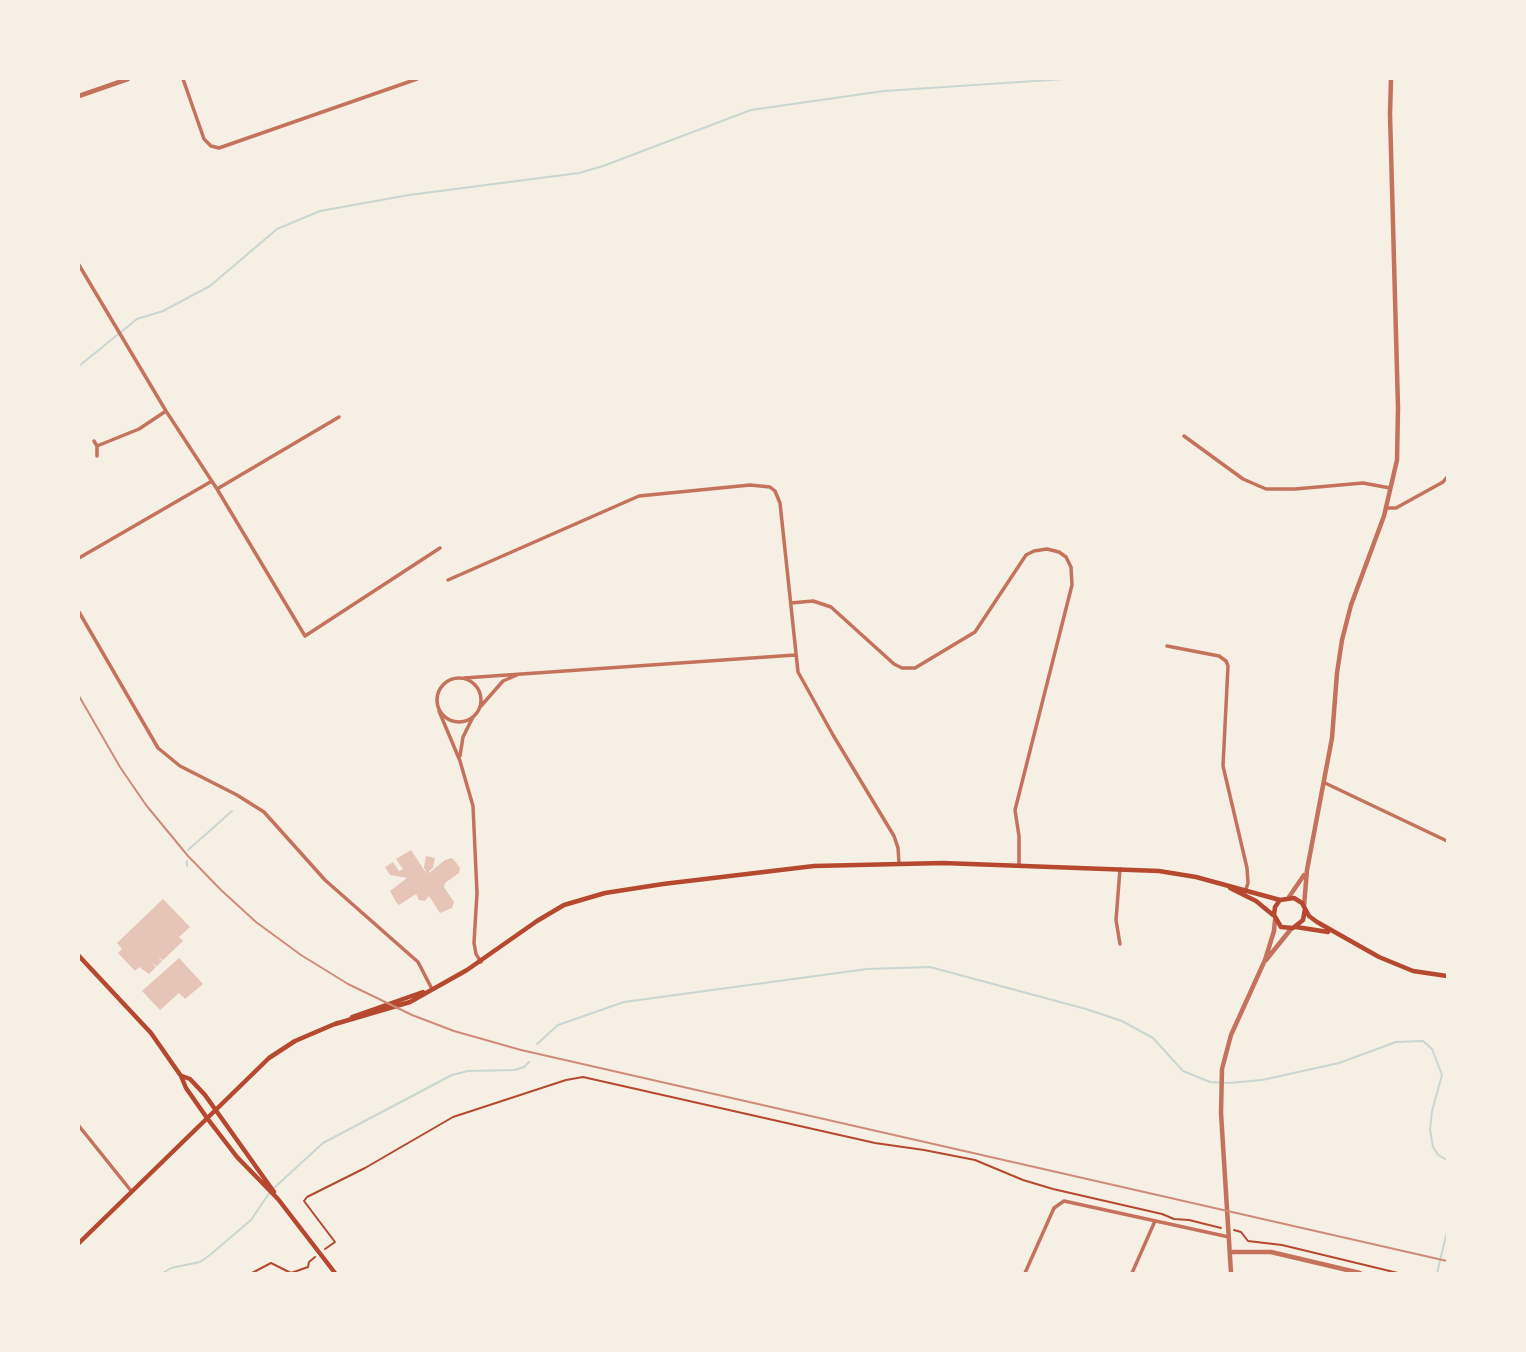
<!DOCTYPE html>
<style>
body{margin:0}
#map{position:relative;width:1526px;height:1352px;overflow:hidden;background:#f6efe4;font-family:Poppins,sans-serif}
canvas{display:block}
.frame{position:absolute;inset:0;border:80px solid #f6efe4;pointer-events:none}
</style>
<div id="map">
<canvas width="1526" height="1352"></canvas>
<div class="frame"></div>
</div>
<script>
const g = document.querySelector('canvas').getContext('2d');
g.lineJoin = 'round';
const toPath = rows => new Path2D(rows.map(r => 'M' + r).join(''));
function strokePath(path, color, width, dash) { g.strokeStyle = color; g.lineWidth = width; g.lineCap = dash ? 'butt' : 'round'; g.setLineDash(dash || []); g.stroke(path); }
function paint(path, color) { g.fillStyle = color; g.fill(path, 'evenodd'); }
strokePath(toPath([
 [79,366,137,319,163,311,210,286,277,229,320,211,409,195,579,173,603,166,751,110,884,91,1065,79],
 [188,850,232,811],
 [187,866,187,861],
 [537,1044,558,1025,624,1002,867,969,930,967,1086,1009,1122,1021,1153,1038,1183,1071,1210,1082,1229,1083,1262,1080,1339,1063,1396,1042,1423,1041,1432,1049,1442,1075,1432,1111,1430,1130,1433,1147,1438,1155,1447,1160],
 [274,1188,323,1143,452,1075,468,1071,515,1070,524,1067,529,1062],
 [163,1273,171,1268,200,1262,210,1255,251,1220,270,1192],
 [1437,1273,1447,1232]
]), '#c9d6d2', 2);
paint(toPath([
 [411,850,426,873,424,867,426,856,435,858,433,868,429,871,429,873,445,860,452,858,455,861,460,868,459,873,445,883,444,887,454,902,452,908,440,913,429,896,425,901,419,900,416,894,399,905,396,902,390,891,407,878,390,875,385,867,393,862,399,871,403,869,396,859],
 [163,899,190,927,179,937,183,941,163,960,158,957,162,961,157,966,152,963,156,967,149,974,139,967,135,971,118,953,122,949,117,943],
 [179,958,203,984,185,999,179,993,160,1010,142,991]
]), '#e6c5b7');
strokePath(toPath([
 [1234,1230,1241,1232,1248,1241,1282,1245,1398,1273],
 [325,1249,335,1242,304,1201,307,1197,365,1168,453,1117,566,1080,583,1077,875,1143,924,1150,975,1160,1023,1180,1053,1189,1162,1214,1174,1219,1189,1220,1221,1228],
 [252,1273,271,1263,291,1273,308,1267,309,1262,315,1257]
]), '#b5482f', 2);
strokePath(toPath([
 [183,79,204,139,211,146,219,148,417,79],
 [79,265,166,411,217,489,305,636,440,548],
 [1184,436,1243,479,1266,489,1295,489,1363,483,1390,488],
 [94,441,97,446,97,456],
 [97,446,139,429,166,411],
 [217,489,339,417],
 [1387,508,1396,508,1443,482,1447,477],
 [79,558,212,481],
 [448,580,639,496,750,485,770,487,775,491,780,503,798,672,833,735,894,836,898,848,899,863],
 [791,603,813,601,831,607,894,664,902,668,915,668,975,632,1026,555,1034,551,1047,549,1059,552,1066,557,1071,567,1072,585,1015,810,1019,836,1019,866],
 [79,612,158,748,180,766,237,795,264,812,325,880,418,962,432,989],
 [1167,646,1219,656,1226,661,1228,666,1223,766,1247,868,1248,883,1244,895],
 [464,678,795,655],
 '437 700a22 22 0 1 1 44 0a22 22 0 1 1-44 0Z',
 [481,706,503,681,517,675],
 [439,711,460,761,473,806,477,893,474,943,476,954,481,962],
 [460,756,463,737,473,717],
 [1325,783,1447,841],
 [1120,869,1116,920,1120,944],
 [79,1126,132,1192],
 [1025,1273,1054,1208,1064,1201,1229,1237],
 [1132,1273,1155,1221]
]), '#c5725c', 3.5);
strokePath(toPath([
 [79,96,128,79],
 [1289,897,1304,875],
 [1304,906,1307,870,1332,738,1337,673,1342,640,1351,605,1384,516,1397,460,1398,408,1390,114,1391,79],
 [1266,960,1291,929],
 [1230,1252,1271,1252,1360,1273],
 [1231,1273,1221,1113,1222,1069,1231,1035,1265,960,1274,931,1275,920]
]), '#c5725c', 4.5);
strokePath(toPath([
 [1230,888,1256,901,1273,915],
 [1305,909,1303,920,1293,928,1281,927,1274,915,1275,907,1280,900,1294,898,1302,903,1309,916,1317,922,1379,957,1413,971,1447,976],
 [1296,927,1328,932],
 [79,956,151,1033,181,1076,186,1088,207,1118,237,1157,278,1199,335,1273],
 [352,1017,423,992],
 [335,1024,410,1002,467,970,537,921,564,905,605,893,663,884,814,866,943,863,1159,871,1196,877,1280,900],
 [182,1076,190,1079,205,1095,274,1192],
 [79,1243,269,1058,295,1041,337,1023]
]), '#b5482f', 4.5);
strokePath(toPath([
 [79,696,120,767,146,805,188,856,221,890,256,922,301,955,348,984,412,1015,454,1031,521,1050,1447,1261]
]), '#cf8b77', 2);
</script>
